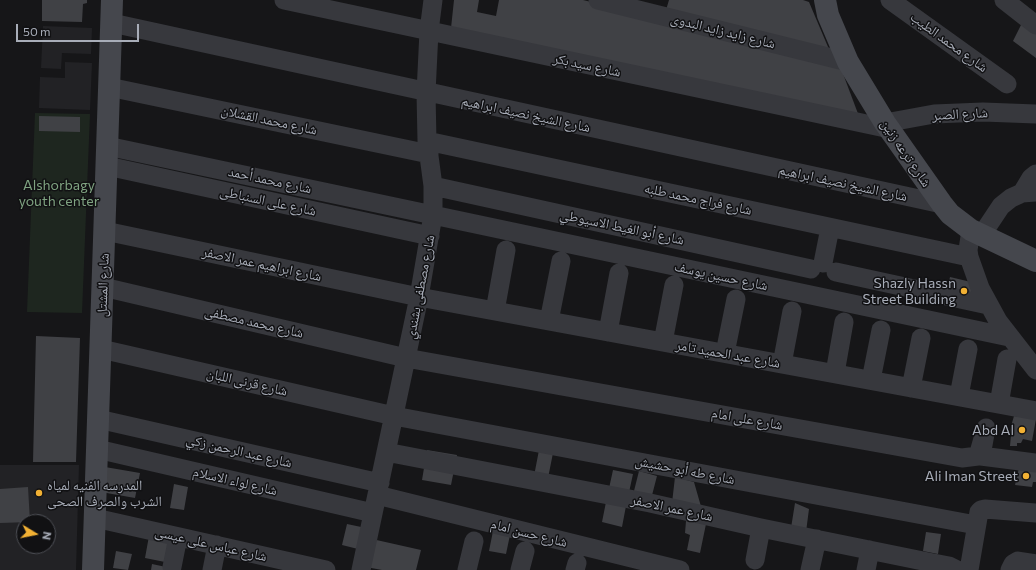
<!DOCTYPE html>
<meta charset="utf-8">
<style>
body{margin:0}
#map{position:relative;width:1036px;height:570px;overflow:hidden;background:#161618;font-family:Commissioner,sans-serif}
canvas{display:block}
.north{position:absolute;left:16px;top:514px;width:40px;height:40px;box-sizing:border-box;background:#111113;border:1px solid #4d4f55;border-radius:50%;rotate:100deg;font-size:11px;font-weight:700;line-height:16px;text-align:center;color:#a8adb8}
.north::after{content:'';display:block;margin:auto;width:14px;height:18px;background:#f2b134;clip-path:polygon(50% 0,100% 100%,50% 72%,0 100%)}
.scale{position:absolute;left:16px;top:24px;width:123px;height:18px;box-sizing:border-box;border:2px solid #a8adb8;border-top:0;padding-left:5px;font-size:12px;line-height:14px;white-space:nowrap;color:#a8adb8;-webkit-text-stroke:3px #111113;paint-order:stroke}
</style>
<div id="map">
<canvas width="1036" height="570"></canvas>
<div class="north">N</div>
<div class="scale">50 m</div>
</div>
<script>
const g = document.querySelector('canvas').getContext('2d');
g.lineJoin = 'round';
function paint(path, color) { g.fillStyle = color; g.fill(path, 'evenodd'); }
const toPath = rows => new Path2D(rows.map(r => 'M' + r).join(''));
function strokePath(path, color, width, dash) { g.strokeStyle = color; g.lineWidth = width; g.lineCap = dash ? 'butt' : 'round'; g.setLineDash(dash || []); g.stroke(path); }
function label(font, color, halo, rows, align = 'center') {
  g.font = font + ' Commissioner,"Noto Naskh Arabic",sans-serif'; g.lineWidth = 3; g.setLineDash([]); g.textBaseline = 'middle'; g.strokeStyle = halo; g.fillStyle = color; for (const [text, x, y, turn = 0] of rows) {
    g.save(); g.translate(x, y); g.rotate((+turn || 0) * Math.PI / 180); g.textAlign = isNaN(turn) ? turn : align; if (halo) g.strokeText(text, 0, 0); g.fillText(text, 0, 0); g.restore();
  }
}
paint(toPath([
 [43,26,92,28,91,54,62,53,61,69,41,68],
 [65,62,92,63,90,110,39,108,40,77,65,78],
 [0,465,79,465,76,570,0,570],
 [24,522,48,522,48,546,24,546]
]), '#222225');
paint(toPath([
 [35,113,90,114,82,313,27,312]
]), '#1e261f');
paint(toPath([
 [42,0,87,0,87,3,83,4,82,22,42,21],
 [454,0,479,0,477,12,496,16,499,0,583,0,839,63,860,119,451,28],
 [669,0,803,0,809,2,831,54,666,10],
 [1022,23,1036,34,1036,58,1013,41],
 [39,116,80,117,80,132,39,131],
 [950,277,971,282,982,293,946,294],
 [36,336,80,338,76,462,33,462],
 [1014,416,1036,419,1032,441,1023,439,1021,443,1017,443,1017,446,1010,446,1011,435,1009,433],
 [427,450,457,455,451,485,422,480],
 [539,450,553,453,548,478,534,476],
 [105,467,140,473,135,498,101,492],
 [1019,468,1036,471,1036,482,1033,482,1032,487,1015,485],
 [613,470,633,474,628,497,608,493],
 [639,471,657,476,650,503,632,499],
 [675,477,694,482,702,510,672,503],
 [174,484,188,487,184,510,170,508],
 [28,487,30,522,0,523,0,489],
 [606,502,626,506,622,527,602,522],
 [795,503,809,509,806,532,791,528],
 [686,521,706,524,700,553,687,550,690,535,685,533],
 [347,524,366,528,362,550,342,545],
 [493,531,510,535,506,554,489,551],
 [926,532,941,534,938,554,923,551],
 [149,536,169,540,165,562,145,558],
 [372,539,421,550,416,570,382,570,366,567],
 [116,551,132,554,128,570,113,568],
 [152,564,166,567,166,570,151,570]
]), '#404145');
strokePath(toPath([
 [284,0,890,129],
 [598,0,848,62],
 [890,0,1007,84],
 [1004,0,1036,25],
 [112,23,942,204],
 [109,87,429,154],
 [885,123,934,114,983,112,1036,114],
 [427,141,969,257],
 [107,146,1009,337],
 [107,166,430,236],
 [433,186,811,269],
 [1022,193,1031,178,1036,174],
 [971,230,968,250,969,257,980,288,998,321,1036,370],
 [105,231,419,297,1036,411],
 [981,236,1001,206,1011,198,1022,193,1036,192],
 [823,263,830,228],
 [836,272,988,305],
 [103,287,406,358,962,458,978,456,986,428,981,456,1036,463],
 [495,311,506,250],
 [549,321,561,261],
 [608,332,619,273],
 [663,342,674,285],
 [101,349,394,416,976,525],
 [725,353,736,299],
 [782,364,792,311],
 [835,373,844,322],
 [871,380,881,330],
 [911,388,921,338],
 [959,396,968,349],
 [999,404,1007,359],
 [98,419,380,483],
 [97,449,373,513],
 [386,452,650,503,761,528,928,562,949,566,957,570],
 [377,495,680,570],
 [95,518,326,570],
 [755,560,761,528],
 [172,567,178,537],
 [212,570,217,545],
 [361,570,419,297,433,215,433,186,427,141,426,93,429,31,433,0],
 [467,570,474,541],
 [520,570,525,551],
 [575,570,577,563],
 [810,570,817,539],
 [866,570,870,550],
 [969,570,979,512,981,510,985,509,1036,513],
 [1010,570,1013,564,1018,561,1036,564]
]), '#37383d', 19);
strokePath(toPath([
 [825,0,828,15,848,62,885,123,942,204,950,214,971,230,1036,261],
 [93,570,112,0]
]), '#45474d', 22);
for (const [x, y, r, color] of [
 [964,291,4,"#f2b134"],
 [1022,430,4,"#f2b134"],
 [1026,476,4,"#f2b134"],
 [39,493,4,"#f2b134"]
]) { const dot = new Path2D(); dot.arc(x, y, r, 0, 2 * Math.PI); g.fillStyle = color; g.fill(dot); strokePath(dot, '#111113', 1.5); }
label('14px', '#a8adb8', '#111113', [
 ["شارع زايد زايد البدوى",723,31,14],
 ["شارع محمد الطيب",949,42,36],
 ["شارع سيد بكر",587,65,12],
 ["شارع الشيخ نصيف ابراهيم",526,114,12],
 ["شارع الصبر",960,114,-3],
 ["شارع محمد القشلان",269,120,12],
 ["شارع ترعه زنين",906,153,56],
 ["شارع محمد أحمد",270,180,12],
 ["شارع الشيخ نصيف ابراهيم",843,183,12],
 ["شارع فراج محمد طلبه",698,199,12],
 ["شارع على السنباطى",268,201,12],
 ["شارع أبو الغيط الاسيوطي",622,227,12],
 ["شارع ابراهيم عمر الاصفر",262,264,12],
 ["شارع حسين يوسف",721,276,12],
 ["شارع المشتل",103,285,-88],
 ["شارع مصطفى بشندي",420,287,-79],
 ["شارع محمد مصطفى",254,322,13],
 ["شارع عبد الحميد تامر",728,354,10],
 ["شارع قرنى اللبان",247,382,13],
 ["شارع على امام",747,419,10],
 ["شارع عبد الرحمن زكي",239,451,13],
 ["شارع طه أبو حشيش",685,470,11],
 ["شارع لواء الاسلام",235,481,13],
 ["شارع عمر الاصفر",672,508,12],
 ["شارع حسن امام",529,533,14],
 ["شارع عباس على عيسى",211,544,13]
]);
label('14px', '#7fa381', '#111113', [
 ["Alshorbagy",59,185],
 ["youth center",59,201]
]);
label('14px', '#a8adb8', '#111113', [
 ["Shazly Hassn",956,283],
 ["Street Building",956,299],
 ["Abd Al",1014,430],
 ["Ali Iman Street",1018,476],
 ["المدرسه الفنيه لمياه",47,485,"left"],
 ["الشرب والصرف الصحى",47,501,"left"]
], 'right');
</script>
